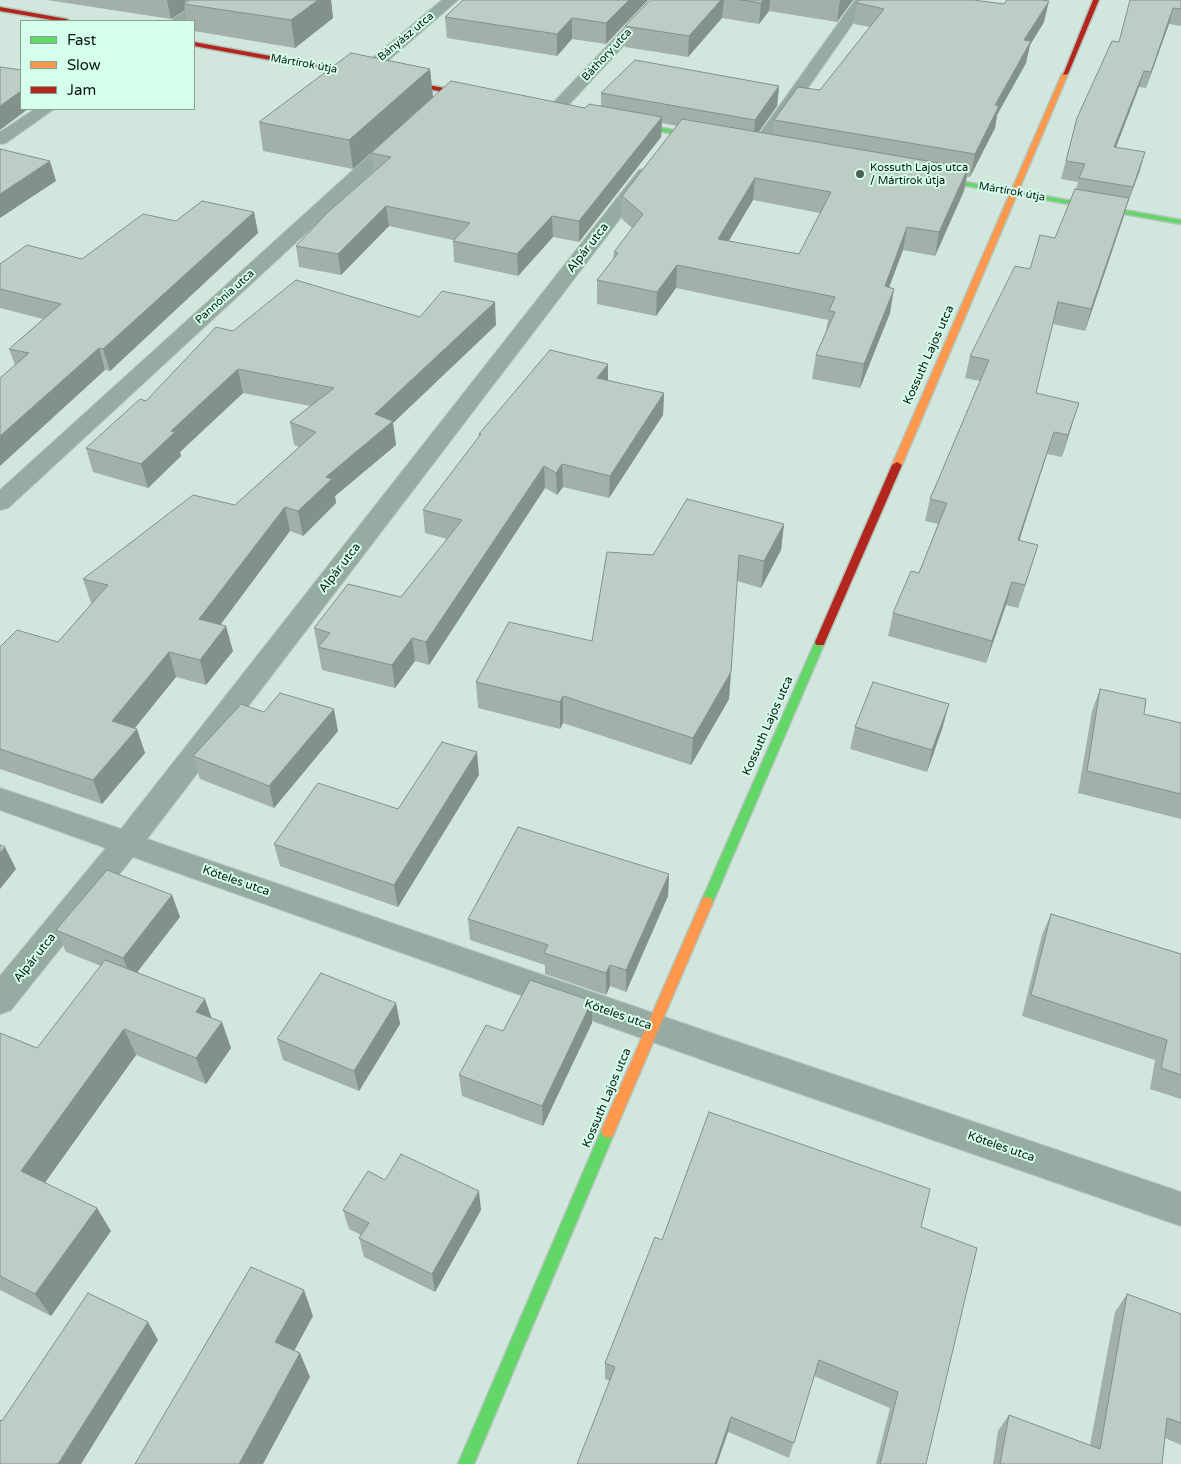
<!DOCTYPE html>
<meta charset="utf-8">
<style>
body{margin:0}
#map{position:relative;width:1181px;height:1464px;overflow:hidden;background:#d1e7dd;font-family:"Varela Round",sans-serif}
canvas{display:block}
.legend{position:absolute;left:20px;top:20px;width:175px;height:90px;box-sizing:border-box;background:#d5feeb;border:1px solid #83a294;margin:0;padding:6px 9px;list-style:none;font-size:15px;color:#081711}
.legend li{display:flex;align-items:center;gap:10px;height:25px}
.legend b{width:25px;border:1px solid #83a294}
</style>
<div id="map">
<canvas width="1181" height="1464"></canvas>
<ul class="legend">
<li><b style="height:6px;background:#63d668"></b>Fast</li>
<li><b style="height:6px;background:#ff974d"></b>Slow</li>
<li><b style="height:6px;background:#b3261e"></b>Jam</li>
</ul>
</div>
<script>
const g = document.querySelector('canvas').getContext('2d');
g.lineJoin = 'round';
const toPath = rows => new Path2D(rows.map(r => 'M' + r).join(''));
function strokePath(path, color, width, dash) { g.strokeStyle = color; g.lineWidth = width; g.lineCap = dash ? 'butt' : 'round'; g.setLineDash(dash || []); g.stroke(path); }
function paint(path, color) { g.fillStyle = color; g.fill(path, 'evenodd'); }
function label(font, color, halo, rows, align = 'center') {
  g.font = font + ' "Varela Round",sans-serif'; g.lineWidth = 4; g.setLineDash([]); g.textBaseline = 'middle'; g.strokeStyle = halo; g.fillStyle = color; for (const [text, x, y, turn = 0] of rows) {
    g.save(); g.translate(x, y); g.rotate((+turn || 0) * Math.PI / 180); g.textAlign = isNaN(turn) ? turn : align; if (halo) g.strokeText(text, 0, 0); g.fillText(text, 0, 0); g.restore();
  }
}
const street = toPath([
 [202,0,219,0,189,21,172,21,174,18,202,0],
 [442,0,458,0,368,78,356,78,354,75,356,72,442,0],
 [651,0,666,0,561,113,549,113,547,110,549,107,651,0],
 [855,0,869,0,764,151,752,151,750,147,855,0],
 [35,109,54,109,6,143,0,144,0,132,35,109],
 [400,132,406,133,408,137,406,141,8,508,0,510,0,490,394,133,400,132],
 [645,169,651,170,654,174,651,178,147,839,720,1036,1181,1192,1181,1226,720,1066,133,857,11,1010,0,1014,0,976,106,848,0,810,0,788,121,829,639,170,645,169]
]);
const fast = toPath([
 [626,121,709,137,712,139,709,141,624,124,623,123,626,121],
 [925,175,1181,220,1181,224,928,179,924,177,925,175],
 [820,638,825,642,713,902,711,906,707,907,703,906,701,902,815,642,820,638],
 [608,1124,613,1126,615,1131,474,1464,458,1464,601,1131,603,1126,608,1124]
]);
const slow = toPath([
 [1065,72,1068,74,902,465,900,467,894,467,892,465,1062,74,1065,72],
 [707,897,711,898,713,902,615,1131,613,1136,608,1138,603,1136,601,1131,701,902,703,898,707,897]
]);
const jam = toPath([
 [1093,0,1099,0,1068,74,1063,75,1093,0],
 [0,7,67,19,70,21,58,21,0,11,0,7],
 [194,42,477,94,480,96,477,98,194,46,194,42],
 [897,462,902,465,825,642,824,645,816,645,815,642,892,465,897,462]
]);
strokePath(street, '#b3c4bc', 2);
strokePath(fast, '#b3c4bc', 3);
strokePath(slow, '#b3c4bc', 3);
strokePath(jam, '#b3c4bc', 3);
paint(street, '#96aca2');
paint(fast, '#63d668');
paint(slow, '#ff974d');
paint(jam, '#b3261e');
paint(toPath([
 [47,0,331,0,333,18,295,48,194,31,194,21,187,21,185,10,171,19],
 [463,0,648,0,606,44,572,39,557,56,447,38,445,17],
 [650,0,853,0,837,22,769,11,759,24,722,18,688,57,625,47,625,26],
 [1181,0,1181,26,1169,24,1146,88,1139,87,1116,148,1140,170,1127,205,1085,331,1053,324,1036,393,1072,425,1062,457,1047,454,1019,541,1038,545,1018,608,1006,605,986,663,888,636,893,613,919,573,938,524,925,521,930,499,980,381,965,378,970,356,1030,269,1055,238,1076,189,1078,182,1061,179,1077,118,1119,42],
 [857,3,1044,22,1030,45,1026,63,997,115,995,128,970,177,967,177,964,191,935,256,903,250,889,287,890,313,860,388,812,379,816,355,826,331,828,320,676,288,656,316,597,304,597,280,613,259,614,252,632,228,622,219,622,196,677,126,662,123,661,137,579,242,553,237,518,276,454,262,453,241,453,240,389,226,341,275,299,267,296,246,374,172,371,153,585,108,601,106,601,93,779,86,777,106,759,132,773,134,774,120,820,90,870,27,854,24],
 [753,200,820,213,799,254,729,241],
 [430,69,433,97,353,169,263,151,259,122],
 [254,212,258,233,110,371,105,370,15,365,9,349,43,319,0,308,0,264,82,259,176,221],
 [420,317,496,325,393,423,396,445,335,496,336,503,303,536,290,531,220,625,233,651,206,685,176,677,135,728,145,753,102,804,0,769,0,647,58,642,92,603,91,603,83,579,235,505,299,447,294,445,290,422,310,406,243,393,180,452,181,456,148,488,93,472,86,448,233,331],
 [608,381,664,393,663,415,609,498,563,487,557,495,545,488,429,665,415,661,395,688,322,670,314,628,401,597,447,539,425,533,423,510,479,437,479,434],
 [784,524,781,550,761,588,737,581,729,699,691,765,563,723,560,729,478,708,476,682,592,641,653,555],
 [1100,689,1144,714,1181,723,1181,819,1078,793,1092,711],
 [264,712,338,731,274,808,200,779,193,756],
 [943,726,927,772,850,749,855,727],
 [479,775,398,907,280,866,274,844,398,809],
 [669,874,668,896,626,992,610,986,606,995,545,974,545,965,470,940,468,919],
 [172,895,180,917,137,972,212,1018,231,1048,206,1084,136,1055,45,1182,111,1231,51,1316,0,1290,0,1033,37,1048,101,966,66,952,56,930],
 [1051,914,1181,954,1181,1099,1150,1089,1155,1060,1022,1016,1042,935],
 [396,1003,400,1024,359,1091,283,1060,277,1039],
 [592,1023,543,1126,462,1096,459,1075,503,1031],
 [385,1180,481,1210,435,1292,364,1257,359,1238,361,1235,349,1229,343,1210],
 [921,1227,926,1464,876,1464,890,1408,814,1376,789,1458,605,1379,605,1363,662,1240],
 [1127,1294,1181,1314,1181,1445,1165,1438,1162,1464,993,1464,998,1431,1009,1415,1090,1445,1115,1312]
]), '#a2b0a9');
paint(toPath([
 [167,0,185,0,186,4,184,4,185,10,171,19],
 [318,0,331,0,333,18,295,48,291,20],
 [629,0,648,0,606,44,606,23],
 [721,0,724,0,722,18,688,57,689,36],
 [763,0,770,0,769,11,759,24,761,3],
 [840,0,853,0,837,22,840,1],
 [1049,1,1044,22,1030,45,1026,63,997,115,995,128,970,177,975,154,1024,40],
 [1173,8,1169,24,1146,88,1151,72],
 [572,18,572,39,557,56,557,34],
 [430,69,433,97,353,169,349,140],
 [1144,71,1139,87,1109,165,1114,147],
 [779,86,777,106,753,140,755,120],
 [21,91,21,109,28,109,0,130,0,106],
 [662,117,661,137,579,242,579,221],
 [1145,152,1140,170,1127,205,1133,187],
 [50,161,56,181,0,218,0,194],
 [968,168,964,191,935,256,939,232],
 [755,178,753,200,716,262,718,239],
 [1129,198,1123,219,1085,331,1091,309],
 [386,206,389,226,341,275,338,254],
 [254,212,258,233,110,371,103,349],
 [552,216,553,237,518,276,517,254],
 [907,227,903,250,881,309,885,286],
 [677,265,676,288,656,316,657,292],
 [894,289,890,313,860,388,864,364],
 [495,302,496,325,393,423,396,445,335,496,336,503,303,536,298,511,375,414],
 [99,348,105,370,0,466,0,436],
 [608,364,608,386,597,378],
 [238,369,243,393,180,452,181,456,148,488,141,464,171,431],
 [664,393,663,415,609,498,610,476],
 [1079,403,1072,425,1062,457,1068,435],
 [1054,432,1047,454,1012,563,1018,540],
 [562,464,563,487,557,495,556,473],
 [544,466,545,488,429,665,426,642],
 [285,507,290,531,206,644,199,619],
 [784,524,781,550,761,588,764,561],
 [1038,545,1031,568,1018,608,1025,585],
 [1012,582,1006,605,986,663,992,641],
 [226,626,233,651,206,685,200,660],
 [412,638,415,661,395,688,392,665],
 [169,652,176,677,121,745,112,721],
 [731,672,729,699,691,765,693,738],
 [563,696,563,723,560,729,560,702],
 [949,704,943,726,927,772,932,750],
 [334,709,338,731,274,808,269,786],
 [137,729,145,753,102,804,93,780],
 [477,752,479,775,398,907,394,885],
 [5,847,16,869,0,889,0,853],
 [669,874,668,896,626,992,626,970],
 [172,895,180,917,132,979,123,958],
 [610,965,610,986,606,995,606,973],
 [205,999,214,1025,196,1012],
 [592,1001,592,1023,543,1126,542,1106],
 [396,1003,400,1024,359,1091,354,1071],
 [222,1022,231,1048,206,1084,196,1058],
 [124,1029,136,1055,37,1194,21,1171],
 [479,1191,481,1210,435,1292,432,1274],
 [97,1208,111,1231,51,1316,35,1294],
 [304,1290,313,1316,286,1366,275,1342],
 [148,1322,158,1340,81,1464,58,1464],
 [300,1353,310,1377,263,1464,239,1464],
 [731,1417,728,1432,717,1464,715,1464]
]), '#84908a');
const building = toPath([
 [189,0,318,0,291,20,184,4,189,0],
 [463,0,629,0,606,23,572,18,557,34,445,17,463,0],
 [650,0,721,0,689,36,625,26,650,0],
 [741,0,763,0,761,3,741,0],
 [859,0,973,0,1004,4,1007,0,1042,0,1049,1,1024,40,1031,41,995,105,999,106,975,154,774,120,798,87,820,90,884,9,857,3,859,0],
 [1130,0,1181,0,1181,9,1173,8,1151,72,1144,71,1114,147,1145,152,1133,187,1079,178,1085,164,1066,161,1077,118,1112,41,1119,42,1130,0],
 [351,53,430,69,349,140,259,122,351,53],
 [635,60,779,86,755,120,601,93,635,60],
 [0,67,21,70,21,91,0,106,0,67],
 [451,81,585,108,589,104,662,117,579,221,552,216,517,254,453,241,470,223,386,206,338,254,296,246,328,212,391,157,371,153,451,81],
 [682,119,968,168,939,232,907,227,885,286,894,289,864,364,816,355,835,312,829,311,835,297,677,265,657,292,597,280,618,253,614,252,643,214,622,196,682,119],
 [755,178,831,192,799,254,718,239,755,178],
 [0,149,50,161,0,194,0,149],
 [1075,189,1129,198,1091,309,1058,302,1036,393,1079,403,1068,435,1054,432,1018,540,1038,545,1025,585,1012,582,992,641,893,613,911,571,919,573,947,503,930,499,989,360,970,356,1015,266,1030,269,1040,235,1055,238,1075,189],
 [202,201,254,212,103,349,99,348,0,436,0,378,29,353,9,349,61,304,0,289,0,264,27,245,82,259,143,214,176,221,202,201],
 [296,280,420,317,442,291,495,302,375,414,393,421,326,477,332,479,298,511,285,507,199,619,226,626,200,660,169,652,112,721,137,729,93,780,0,749,0,647,17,630,58,642,108,585,83,579,193,495,235,505,316,432,290,422,334,388,238,369,171,431,175,432,141,464,86,448,140,399,146,401,216,327,233,331,296,280],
 [550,350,608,364,597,378,664,393,610,476,562,464,556,473,544,466,426,642,412,638,392,665,318,647,330,633,314,628,348,584,401,597,462,520,423,510,481,434,479,434,550,350],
 [687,499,784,524,764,561,739,555,731,672,693,738,563,696,560,702,476,682,509,622,592,641,607,552,653,555,687,499],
 [873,682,949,704,932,750,855,727,873,682],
 [1100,689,1146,699,1144,714,1181,723,1181,794,1087,771,1100,689],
 [280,693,334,709,269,786,193,756,241,704,264,712,280,693],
 [442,742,477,752,394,885,274,844,318,783,398,809,442,742],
 [518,827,669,874,626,970,610,965,606,973,544,953,548,945,468,919,518,827],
 [0,845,5,847,0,853,0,845],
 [107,870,172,895,123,958,56,930,107,870],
 [1051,914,1181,954,1181,1075,1161,1068,1167,1040,1031,995,1051,914],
 [105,960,205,999,196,1012,222,1022,196,1058,124,1029,21,1171,97,1208,35,1294,0,1276,0,1033,37,1048,105,960],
 [321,973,396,1003,354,1071,277,1039,321,973],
 [530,980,592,1001,542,1106,459,1075,486,1025,503,1031,530,980],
 [709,1112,930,1189,921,1227,977,1248,926,1464,880,1464,898,1392,819,1360,794,1443,731,1417,715,1464,577,1464,615,1367,605,1363,655,1237,662,1240,709,1112],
 [401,1154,479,1191,432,1274,359,1238,369,1223,343,1210,368,1171,385,1180,401,1154],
 [251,1267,304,1290,275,1342,300,1353,239,1464,135,1464,251,1267],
 [88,1293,148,1322,58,1464,0,1464,0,1420,2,1421,88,1293],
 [1127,1294,1181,1314,1181,1423,1167,1418,1162,1464,1000,1464,1009,1415,1100,1449,1127,1294]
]);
paint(building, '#bccdc5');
strokePath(building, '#84908a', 1);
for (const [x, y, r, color] of [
 [860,174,5,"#4e6058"]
]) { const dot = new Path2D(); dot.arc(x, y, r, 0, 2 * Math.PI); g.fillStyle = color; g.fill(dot); strokePath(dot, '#d5feeb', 2); }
label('11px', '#081711', '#d5feeb', [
 ["Bányász utca",406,37,-40],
 ["Báthory utca",607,55,-47],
 ["Mártírok útja",304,64,10],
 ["Mártírok útja",1012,192,10],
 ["Pannónia utca",225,297,-42]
]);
label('11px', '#081711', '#d5feeb', [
 ["Kossuth Lajos utca",870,168],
 ["/ Mártírok útja",870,181]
], 'left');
label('12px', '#081711', '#d5feeb', [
 ["Alpár utca",588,248,-52],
 ["Kossuth Lajos utca",929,355,-66],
 ["Alpár utca",340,568,-52],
 ["Kossuth Lajos utca",768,726,-66],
 ["Köteles utca",236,881,19],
 ["Alpár utca",35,958,-51],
 ["Köteles utca",618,1015,19],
 ["Kossuth Lajos utca",607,1098,-67],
 ["Köteles utca",1001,1147,19]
]);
</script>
